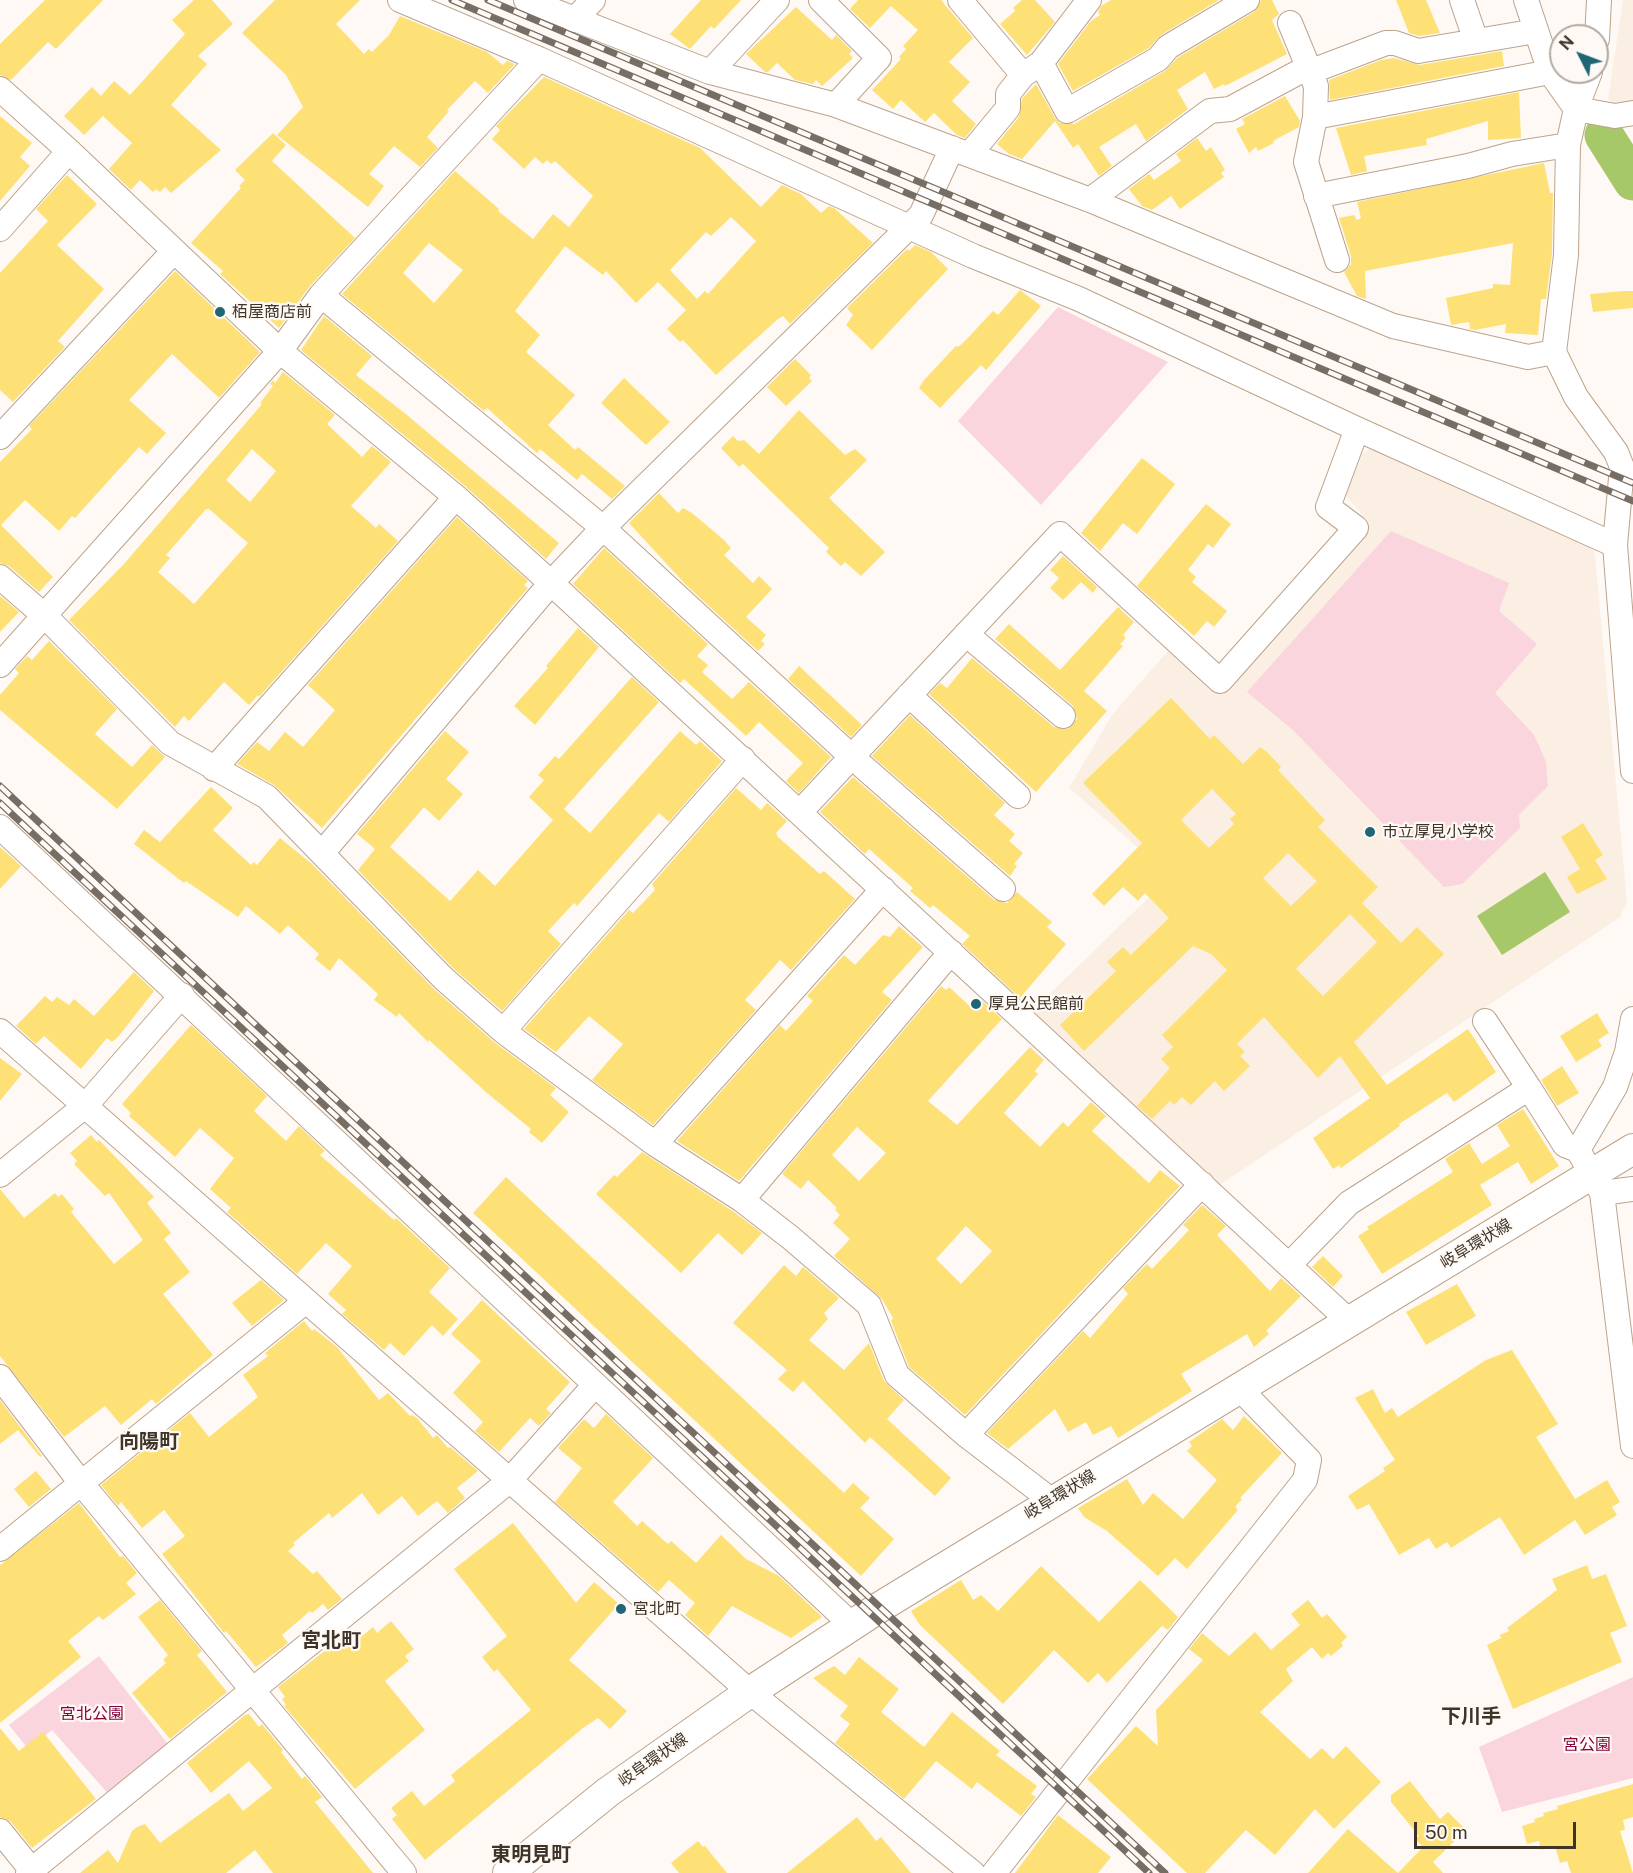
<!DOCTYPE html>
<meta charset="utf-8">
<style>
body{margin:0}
#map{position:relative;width:1633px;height:1873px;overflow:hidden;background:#fef9f4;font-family:"Public Sans",sans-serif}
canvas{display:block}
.north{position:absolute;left:1549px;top:24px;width:60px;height:60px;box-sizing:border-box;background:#fef9f4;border:2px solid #b1aaa3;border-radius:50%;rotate:312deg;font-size:16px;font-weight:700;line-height:24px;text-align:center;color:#3e342a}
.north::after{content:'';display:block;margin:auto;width:21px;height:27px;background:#1f6575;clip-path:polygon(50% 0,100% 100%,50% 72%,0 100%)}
.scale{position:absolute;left:1414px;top:1822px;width:162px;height:27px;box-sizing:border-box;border:3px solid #3e342a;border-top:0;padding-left:8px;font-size:18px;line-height:21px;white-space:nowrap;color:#3e342a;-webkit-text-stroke:4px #fef9f4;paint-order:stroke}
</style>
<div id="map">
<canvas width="1633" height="1873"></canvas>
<div class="north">N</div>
<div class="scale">50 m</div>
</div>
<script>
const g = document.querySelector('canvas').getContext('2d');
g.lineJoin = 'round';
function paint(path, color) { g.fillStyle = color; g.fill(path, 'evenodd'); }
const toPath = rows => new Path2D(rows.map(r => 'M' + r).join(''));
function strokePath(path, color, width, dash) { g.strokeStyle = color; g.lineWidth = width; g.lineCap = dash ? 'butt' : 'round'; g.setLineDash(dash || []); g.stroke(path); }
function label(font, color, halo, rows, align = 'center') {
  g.font = font + ' "Public Sans","Noto Sans JP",sans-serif'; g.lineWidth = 4.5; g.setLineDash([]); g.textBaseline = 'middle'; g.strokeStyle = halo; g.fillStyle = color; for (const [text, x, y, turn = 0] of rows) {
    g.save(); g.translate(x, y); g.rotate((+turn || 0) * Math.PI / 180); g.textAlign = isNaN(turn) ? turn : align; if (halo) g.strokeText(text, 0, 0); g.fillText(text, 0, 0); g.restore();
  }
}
paint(toPath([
 [1623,0,1633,0,1633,103,1614,105,1608,99],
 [1374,446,1594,547,1627,902,1620,917,1218,1186,1029,1014,1171,876,1069,788,1112,715,1176,642,1222,682,1367,520,1344,493,1362,454]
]), '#fbeee2');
paint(toPath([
 [1058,307,1168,362,1041,505,958,421],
 [1391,531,1509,583,1499,611,1537,644,1495,693,1534,735,1546,762,1548,786,1519,815,1520,828,1462,884,1444,887,1294,731,1247,692],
 [99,1656,171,1748,111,1797,52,1730,28,1749,9,1725],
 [1633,1677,1633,1778,1502,1812,1479,1747]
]), '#fad5dd');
paint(toPath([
 [1545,872,1570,912,1502,955,1477,916]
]), '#a7c868');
strokePath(toPath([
 [1604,135,1633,181]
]), '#a7c868', 39);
paint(toPath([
 [45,0,103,0,56,49,48,42,11,80,0,75,0,44],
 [194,0,212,0,233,24,198,56,207,64,171,105,221,150,171,193,165,187,160,192,156,189,153,192,140,180,131,190,109,169,132,143,103,116,84,135,64,116,92,87,101,96,114,81,130,95,185,34,172,20],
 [275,0,360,0,336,24,364,54,369,49,372,52,389,35,400,16,487,52,503,65,507,61,515,64,488,93,475,81,447,110,449,111,427,137,438,148,420,167,394,146,369,174,384,186,368,207,277,135,303,107,286,75,242,33],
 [701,0,741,0,714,29,711,26,690,49,670,34],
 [858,0,941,0,973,38,949,62,970,82,952,101,976,124,965,138,957,135,934,113,925,122,901,100,893,109,872,90,901,59,899,57,906,49,903,46,918,30,891,6,870,28,850,9],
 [1022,0,1035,0,1055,22,1027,55,1000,24,1015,11,1013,8],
 [1111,0,1219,0,1161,35,1149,48,1073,91,1058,64,1091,21,1100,15,1098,12,1101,6],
 [1261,0,1272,0,1279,14,1272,20,1287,54,1225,86,1224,84,1214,89,1205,72,1177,90,1188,109,1146,141,1136,124,1099,147,1112,166,1099,176,1078,144,1073,148,1055,121,1022,159,1009,154,997,144,1019,117,1022,99,1036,84,1055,118,1060,123,1074,124,1165,71,1177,58,1254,12],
 [1396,0,1426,0,1440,33,1419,36,1409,33],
 [796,7,832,40,836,35,852,51,849,54,853,58,822,86,816,80,813,84,795,80,777,63,768,72,765,72,746,54],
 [1502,51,1504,66,1330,100,1329,80,1381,60,1394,58,1420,65],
 [544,77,700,148,761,207,782,185,801,194,821,213,829,206,834,208,873,243,790,324,783,316,778,319,716,375,683,340,680,342,667,329,686,310,658,282,636,303,606,271,603,275,565,246,515,311,540,335,526,352,575,395,548,425,575,450,578,447,625,486,612,499,582,474,577,480,540,449,537,453,487,408,484,411,342,294,455,171,499,209,498,211,533,239,553,214,569,227,593,196,555,161,551,164,547,160,543,164,535,157,524,169,492,139,500,130,496,126],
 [731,217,756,241,708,294,705,291,697,299,670,270,706,232,711,236],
 [429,243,463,270,434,303,403,273],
 [1519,92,1521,138,1488,140,1488,121,1426,139,1427,145,1364,156,1367,171,1351,175,1336,128],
 [1285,96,1300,121,1299,127,1273,141,1274,143,1258,151,1256,147,1249,153,1236,129,1245,124,1242,119],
 [0,116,32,143,20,157,30,166,0,201],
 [273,133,286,145,272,161,355,238,310,286,279,328,220,274,223,271,191,243,241,188,239,186,245,180,235,170],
 [1197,138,1206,151,1211,147,1225,170,1221,173,1224,177,1180,209,1171,196,1152,210,1142,206,1129,189,1149,174,1154,180,1181,161,1176,154],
 [1544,163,1550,193,1553,193,1552,254,1546,299,1541,299,1538,335,1505,333,1506,324,1475,330,1470,329,1469,322,1451,325,1446,298,1493,288,1493,284,1510,285,1513,243,1365,271,1366,299,1357,296,1344,272,1351,264,1351,256,1339,218,1354,215,1357,220,1361,218,1357,202],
 [67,175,97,204,57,245,104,289,58,341,65,347,13,402,0,390,0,273,48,221,36,209],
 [915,245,931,252,948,269,872,350,846,325,853,315,847,308,907,249,909,251],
 [175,271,260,352,219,398,172,354,129,400,166,433,147,454,139,447,75,518,72,516,59,531,25,500,1,525,53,577,39,592,9,566,0,563,0,462,32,429,29,426],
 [1020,290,1041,306,986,370,981,365,940,408,919,388,924,380,956,346,958,347,964,342,993,311,998,315],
 [1624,291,1633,291,1633,308,1593,312,1590,294],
 [324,316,372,356,356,375,407,415,559,543,546,559,465,486,301,350],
 [795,359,811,375,809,378,812,381,786,406,767,387],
 [283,372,335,415,327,424,362,457,372,446,391,462,351,506,376,528,379,524,398,541,259,697,258,695,249,705,224,682,189,721,184,716,175,727,69,620,123,565,227,445,262,404,260,403,273,386,270,384,273,380,275,383],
 [252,449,276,471,250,502,226,480],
 [206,509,209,509,248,543,194,604,158,572,170,558,166,555],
 [624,378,670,422,646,445,601,403],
 [799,410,845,455,855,449,867,460,829,498,885,552,861,576,845,562,841,566,826,552,829,548,743,464,739,467,721,448,733,436,738,441,744,440,759,454],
 [1142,458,1175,484,1137,534,1123,523,1100,551,1081,533],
 [659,493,678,513,683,508,692,513,724,540,731,548,724,555,753,583,759,576,772,589,746,617,766,635,761,641,765,644,758,651,686,585,629,523],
 [1206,504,1231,524,1213,548,1208,544,1188,570,1196,577,1192,582,1227,611,1214,627,1207,621,1194,636,1137,586],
 [457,517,528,581,524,585,528,588,322,828,274,785,237,764,257,742,269,751,285,732,303,747,335,710,308,685],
 [604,548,708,644,697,656,708,665,702,672,732,699,749,682,831,757,799,793,786,781,803,763,759,722,746,736,684,679,680,683,573,584],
 [1063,556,1097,587,1093,593,1081,582,1063,600,1050,588,1059,578,1050,570],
 [0,596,19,612,0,632],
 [1118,607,1134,622,1123,635,1126,638,1120,644,1123,646,1084,691,1107,711,1036,792,929,694,940,683,947,688,972,658,1054,727,1068,729,1077,719,1073,706,995,639,1009,624,1060,670],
 [578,628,599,647,535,725,514,706,548,668,546,666],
 [49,641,117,709,95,734,132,767,152,745,165,757,117,809,0,710,0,695,19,673,15,669,27,656,32,660],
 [799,666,862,725,851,737,788,679],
 [632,677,659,702,564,809,590,833,680,731,696,745,700,741,722,761,669,822,659,813,577,906,574,903,548,931,561,944,502,1011,453,968,358,870,375,849,357,834,445,731,469,752,446,779,463,794,439,821,424,807,390,847,450,901,478,870,495,886,553,820,529,797,544,780,538,775,555,756,559,759],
 [1171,698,1210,739,1214,735,1243,764,1260,747,1267,752,1281,767,1278,770,1325,820,1318,827,1378,887,1362,903,1401,943,1417,927,1444,954,1354,1042,1387,1085,1468,1029,1496,1072,1454,1102,1447,1093,1399,1124,1400,1126,1341,1168,1339,1165,1333,1169,1313,1138,1370,1098,1340,1056,1318,1078,1264,1017,1237,1044,1245,1052,1240,1056,1250,1066,1224,1091,1215,1081,1191,1105,1182,1097,1174,1105,1170,1101,1152,1119,1137,1106,1170,1068,1161,1059,1173,1047,1162,1035,1227,970,1211,954,1193,946,1084,1051,1060,1025,1116,971,1107,962,1123,947,1131,955,1169,918,1145,893,1138,901,1123,887,1104,906,1092,894,1142,843,1083,783],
 [1212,789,1236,814,1230,819,1234,824,1209,848,1181,820],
 [1288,853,1317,881,1291,906,1263,878],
 [1350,914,1377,942,1323,996,1296,969],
 [910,715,1005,803,994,815,1015,834,1009,841,1023,853,1014,864,1017,866,1010,876,872,756],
 [853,777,994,900,1007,903,1017,892,1052,922,1047,927,1066,944,1020,998,962,944,970,936,933,905,930,908,910,891,913,888,869,849,865,854,820,812],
 [211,787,233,808,213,830,251,865,254,862,257,865,280,838,312,864,434,989,494,1042,556,1088,550,1095,569,1112,542,1143,529,1132,531,1129,487,1093,429,1040,428,1042,399,1013,397,1017,374,1000,378,994,339,958,330,971,315,959,319,954,288,925,280,934,246,906,238,917,186,881,184,883,134,844,144,830,160,842],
 [736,788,761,810,767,803,787,821,776,833,778,837,820,874,824,871,855,899,791,970,780,960,745,1000,756,1010,653,1125,592,1080,623,1044,589,1016,556,1052,524,1029,629,910,633,913,655,890,652,884],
 [1583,823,1603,855,1595,860,1607,879,1577,894,1567,877,1580,869,1561,837],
 [0,847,21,866,0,889],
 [899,926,923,947,882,992,892,1000,739,1181,677,1141,780,1025,786,1031,813,1001,807,996,844,955,855,965,883,935,890,937],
 [134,972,154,991,118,1037,112,1042,107,1038,81,1069,44,1036,36,1044,16,1026,45,996,52,1002,57,997,69,1005,74,999,94,1016],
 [941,986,946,990,949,987,972,1008,980,999,1002,1019,928,1101,957,1125,1030,1047,1044,1060,1035,1071,1038,1074,1004,1113,1040,1147,1063,1122,1068,1127,1091,1102,1106,1116,1092,1131,1149,1183,1160,1170,1180,1186,965,1415,909,1367,891,1321,893,1318,882,1299,834,1256,850,1239,833,1223,840,1215,835,1210,837,1208,808,1180,801,1189,782,1174],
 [857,1127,886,1153,859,1181,832,1155],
 [966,1226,992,1251,961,1284,936,1259],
 [1597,1013,1609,1033,1598,1040,1602,1046,1576,1062,1560,1036],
 [191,1025,267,1096,254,1111,286,1141,299,1126,325,1151,320,1155,394,1220,396,1218,450,1268,429,1292,458,1319,443,1336,432,1325,404,1356,390,1343,384,1350,342,1314,346,1310,328,1294,352,1266,326,1243,297,1274,227,1212,231,1208,210,1189,234,1158,200,1128,175,1157,129,1116,131,1113,122,1104],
 [0,1058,22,1074,0,1101],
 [1562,1066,1579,1093,1557,1106,1541,1080],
 [1523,1109,1559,1166,1531,1184,1518,1162,1480,1185,1492,1205,1382,1274,1358,1236,1369,1229,1367,1227,1453,1172,1445,1159,1469,1143,1482,1164,1510,1146,1497,1125],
 [91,1135,97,1142,99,1140,154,1197,147,1203,171,1233,164,1239,190,1272,163,1294,213,1355,156,1404,152,1399,121,1425,105,1406,64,1437,0,1356,0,1189,24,1218,55,1193,58,1197,62,1194,74,1209,71,1212,114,1264,143,1240,109,1193,105,1196,74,1164,77,1161,70,1153],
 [642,1152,734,1212,762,1233,742,1255,718,1233,681,1273,596,1194,614,1175,617,1177],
 [506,1177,844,1493,853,1483,870,1498,860,1508,894,1539,861,1576,473,1213],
 [1202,1205,1226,1226,1217,1235,1270,1291,1281,1278,1301,1296,1266,1331,1269,1334,1254,1347,1247,1334,1181,1374,1192,1391,1118,1438,1111,1426,1093,1435,1086,1422,1068,1432,1055,1409,1008,1449,987,1433,1083,1331,1090,1338,1128,1294,1123,1288,1147,1264,1152,1269,1189,1230,1183,1225],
 [1323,1256,1343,1276,1333,1287,1312,1267],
 [784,1265,796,1276,803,1267,839,1298,824,1313,828,1319,809,1340,844,1370,869,1343,884,1381,904,1400,887,1419,951,1478,935,1496,870,1437,865,1443,803,1381,793,1392,778,1379,787,1370,733,1323],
 [261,1280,284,1300,252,1326,232,1303],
 [1457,1284,1476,1316,1426,1345,1406,1312],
 [482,1300,570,1382,546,1409,551,1413,539,1426,530,1418,499,1452,475,1431,483,1422,453,1393,481,1361,451,1334],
 [304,1321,312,1331,314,1329,337,1347,379,1400,388,1393,410,1416,412,1415,417,1418,433,1438,437,1435,448,1448,450,1447,478,1471,457,1488,465,1498,448,1513,437,1501,418,1516,402,1496,378,1515,362,1493,332,1518,329,1513,293,1543,295,1545,288,1551,313,1574,317,1571,342,1599,328,1610,323,1604,312,1613,310,1611,282,1635,288,1643,256,1667,226,1631,224,1633,162,1554,185,1536,164,1510,142,1528,121,1502,118,1506,101,1485,190,1413,209,1437,258,1397,243,1375,268,1356,265,1353],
 [1512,1350,1558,1424,1536,1437,1575,1499,1607,1480,1620,1502,1612,1507,1617,1515,1585,1535,1575,1520,1524,1555,1500,1517,1451,1548,1447,1542,1436,1549,1429,1538,1399,1555,1369,1504,1357,1510,1348,1496,1385,1471,1383,1468,1395,1460,1355,1398,1373,1389,1385,1413,1392,1408,1398,1417,1486,1360],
 [0,1400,42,1456,40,1457,18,1430,0,1444],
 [606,1414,653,1458,613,1502,637,1526,642,1521,668,1544,671,1541,696,1563,721,1535,746,1559,779,1576,822,1617,791,1638,732,1606,708,1636,685,1615,695,1603,669,1580,658,1592,555,1502,582,1468,558,1448,584,1419,594,1428],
 [1244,1416,1282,1453,1240,1498,1242,1499,1235,1507,1238,1510,1187,1569,1175,1558,1158,1576,1107,1531,1084,1517,1078,1508,1127,1479,1143,1505,1153,1493,1183,1519,1217,1480,1187,1451,1192,1446,1189,1442,1222,1419,1233,1430],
 [36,1471,51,1489,29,1507,14,1489],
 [79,1503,120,1557,123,1556,137,1573,126,1583,136,1594,103,1620,99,1616,68,1641,81,1657,0,1723,0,1565],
 [513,1523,576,1603,594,1582,619,1604,569,1660,627,1711,610,1729,598,1718,583,1728,425,1860,392,1819,397,1815,391,1808,412,1791,424,1806,455,1781,451,1775,531,1710,497,1669,494,1672,482,1657,507,1636,454,1569],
 [1587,1565,1592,1579,1606,1574,1627,1626,1610,1633,1622,1662,1513,1709,1487,1645,1501,1638,1500,1635,1509,1631,1507,1628,1557,1590,1552,1579],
 [1041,1566,1099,1622,1140,1580,1178,1617,1168,1630,1162,1626,1107,1683,1098,1673,1088,1683,1054,1650,1003,1704,919,1624,911,1611,961,1580,973,1600,981,1595,998,1611],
 [160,1600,202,1651,197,1655,227,1692,170,1739,132,1693,166,1663,163,1660,168,1655,138,1617],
 [1308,1600,1322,1618,1327,1614,1347,1637,1341,1643,1343,1646,1331,1656,1328,1653,1322,1659,1312,1647,1286,1669,1293,1681,1260,1712,1310,1759,1322,1748,1333,1759,1346,1746,1381,1782,1334,1829,1315,1809,1275,1855,1246,1830,1205,1873,1187,1873,1087,1779,1136,1726,1158,1746,1156,1710,1203,1660,1189,1649,1202,1633,1229,1656,1255,1632,1271,1650,1300,1625,1291,1614],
 [391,1621,414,1649,405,1656,409,1661,385,1681,425,1730,355,1789,284,1706,286,1705,282,1699,285,1697,278,1687,348,1633,355,1642,373,1627,377,1633],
 [859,1657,899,1689,881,1712,924,1747,952,1712,1000,1751,996,1755,1037,1786,1031,1794,1036,1797,1021,1816,977,1782,972,1789,936,1761,904,1799,835,1743,850,1724,840,1716,848,1706,813,1678,834,1666,845,1675],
 [249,1714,259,1727,262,1724,283,1750,281,1752,302,1779,305,1776,322,1797,315,1802,373,1873,273,1873,255,1850,226,1873,80,1873,108,1850,118,1863,132,1831,137,1827,145,1824,160,1843,229,1793,243,1811,272,1788,249,1761,211,1793,187,1763,245,1715],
 [0,1728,19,1751,43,1732,96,1799,32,1848,11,1822,0,1817],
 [1410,1781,1440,1819,1448,1812,1466,1830,1433,1862,1443,1873,1308,1873,1348,1829,1398,1873,1423,1847,1415,1839,1419,1836,1391,1802,1391,1795],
 [1633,1784,1633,1817,1623,1820,1625,1830,1620,1831,1633,1873,1571,1873,1567,1861,1560,1863,1555,1846,1541,1850,1539,1841,1527,1844,1522,1826,1535,1822,1534,1819,1544,1816,1543,1813,1558,1809,1557,1806],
 [1058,1815,1111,1857,1098,1873,1015,1873],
 [857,1817,876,1841,881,1837,911,1873,787,1873],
 [698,1841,703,1847,705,1846,727,1873,679,1873,671,1863]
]), '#fde177');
const minor = toPath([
 [400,0,539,59,973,256,1079,299,1357,429,1615,545],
 [526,0,710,72,836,105,1090,200,1393,326,1528,357,1554,352],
 [821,0,879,58,836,105],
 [960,0,1023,75],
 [1462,0,1476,41],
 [1526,0,1550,72,1576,109,1615,116,1633,113],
 [574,20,593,0],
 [1290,23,1316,86,1315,117,1306,162,1337,260],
 [1597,39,1599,0],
 [1041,63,1067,111,1158,59,1168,47,1247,0],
 [710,72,777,0],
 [1590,72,1576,109,1568,145,1566,255,1554,352,1576,397,1616,452,1622,467,1615,545,1633,771],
 [0,89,69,151,280,351,456,497,551,583,1349,1321],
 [1315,117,1550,72],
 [969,155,1008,108,1008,94,1023,75,1041,63,1089,0],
 [1316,196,1468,166,1512,154,1568,145],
 [1090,200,1210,111,1230,109,1299,72,1312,71,1386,43,1395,43,1418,51,1536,31],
 [0,229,69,151],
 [321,295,603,528,852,757,1003,889],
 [0,437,173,252],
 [0,577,46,617,170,743,267,797,443,978,503,1031,655,1144,742,1200,791,1238,869,1305,897,1375,966,1435,1051,1500],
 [966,634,1063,716],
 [0,665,280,351,321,295,539,59],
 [909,695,1018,796],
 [214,769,456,497],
 [800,812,1060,534,1220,681,1356,528,1328,507,1357,429],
 [0,827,852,1625],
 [323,852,551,583,603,528,921,215,952,148],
 [1485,1021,1529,1088],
 [0,1031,750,1692,973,1873],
 [503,1031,743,759],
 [655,1144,883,889],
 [1578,1150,1615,1087,1627,1052,1633,1019],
 [0,1175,86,1105,182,995],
 [1602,1193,1633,1189],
 [742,1200,951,952],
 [1289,1265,1349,1203,1529,1088,1565,1145,1578,1150,1602,1193,1633,1446],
 [0,1377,81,1483,404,1873],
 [966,1435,1202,1184],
 [0,1549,306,1301],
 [0,1831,34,1873],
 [28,1873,509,1481,595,1385],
 [994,1873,1305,1480,1309,1460,1239,1388]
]);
const major = toPath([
 [508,1873,608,1792,750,1692,880,1607,1633,1149]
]);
strokePath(minor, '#bca38c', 26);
strokePath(major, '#bca38c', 32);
strokePath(minor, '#fff', 24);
strokePath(major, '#fff', 30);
const rail = toPath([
 [452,0,1633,501],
 [488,0,1633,483],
 [0,786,1165,1873],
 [0,803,1149,1873]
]);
strokePath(rail, '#766e65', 7);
strokePath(rail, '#fef9f4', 4.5, [14]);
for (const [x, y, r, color] of [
 [220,312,6,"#1f6575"],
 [1370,832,6,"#1f6575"],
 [976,1004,6,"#1f6575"],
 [621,1609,6,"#1f6575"]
]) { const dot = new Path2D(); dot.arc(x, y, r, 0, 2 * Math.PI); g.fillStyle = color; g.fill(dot); strokePath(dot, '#fef9f4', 2); }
label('16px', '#3e342a', '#fef9f4', [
 ["栢屋商店前",232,312],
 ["市立厚見小学校",1382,832],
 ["厚見公民館前",988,1004],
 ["宮北町",633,1609]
], 'left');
label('16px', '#3e342a', '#fef9f4', [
 ["岐阜環状線",1476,1244,-31],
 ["岐阜環状線",1060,1495,-31],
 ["岐阜環状線",653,1760,-35]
]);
label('16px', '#87043f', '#fef9f4', [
 ["宮北公園",92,1714],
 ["宮公園",1587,1745]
]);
label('bold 20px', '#3e342a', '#fef9f4', [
 ["向陽町",149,1442],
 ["宮北町",331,1641],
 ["下川手",1471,1717],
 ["東明見町",531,1855]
]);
</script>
